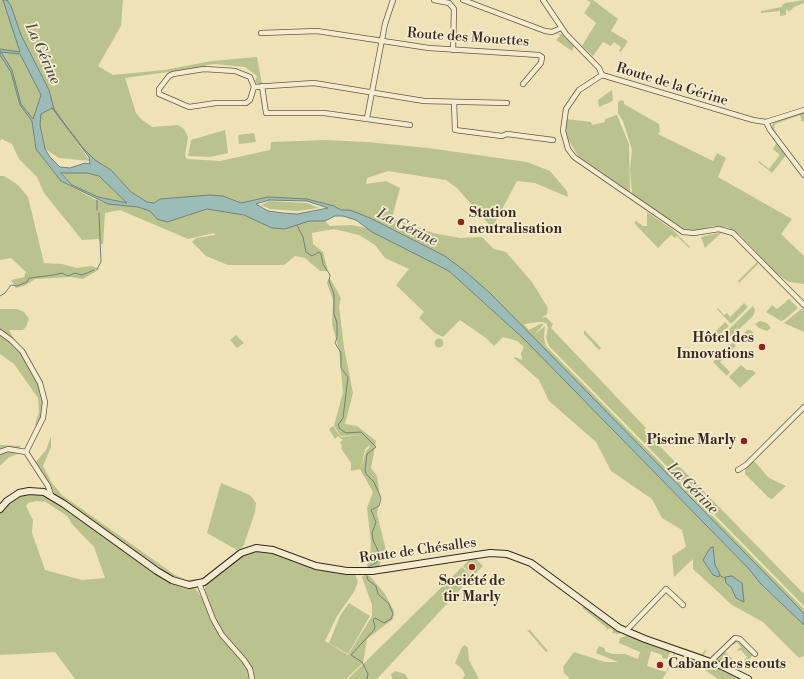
<!DOCTYPE html>
<meta charset="utf-8">
<style>
body{margin:0}
canvas{display:block;background:#efe2b6}
</style>
<canvas width="804" height="679"></canvas>
<script>
const g = document.querySelector('canvas').getContext('2d');
g.lineJoin = 'round';
function paint(path, color) { g.fillStyle = color; g.fill(path, 'evenodd'); }
const toPath = rows => new Path2D(rows.map(r => 'M' + r).join(''));
function strokePath(path, color, width, dash) { g.strokeStyle = color; g.lineWidth = width; g.lineCap = dash ? 'butt' : 'round'; g.setLineDash(dash || []); g.stroke(path); }
function label(font, color, halo, rows, align = 'center') {
  g.font = font + ' "Libre Bodoni",serif'; g.lineWidth = 3.5; g.setLineDash([]); g.textBaseline = 'middle'; g.strokeStyle = halo; g.fillStyle = color; for (const [text, x, y, turn = 0] of rows) {
    g.save(); g.translate(x, y); g.rotate((+turn || 0) * Math.PI / 180); g.textAlign = isNaN(turn) ? turn : align; if (halo) g.strokeText(text, 0, 0); g.fillText(text, 0, 0); g.restore();
  }
}
paint(toPath([
 [0,0,3,0,5,4,20,53,0,49],
 [7,0,123,0,121,26,98,66,113,75,164,70,212,61,257,57,262,84,258,84,255,82,257,76,245,67,214,64,206,65,206,68,170,74,168,72,125,78,136,113,141,119,152,127,178,125,184,129,188,137,185,156,187,159,220,161,270,150,271,142,325,140,367,142,428,148,527,162,550,171,567,191,568,197,535,183,517,181,492,228,457,188,446,180,388,171,367,178,366,184,386,181,400,188,392,218,433,233,460,238,482,237,494,249,506,252,532,282,548,308,547,314,542,318,546,317,553,324,551,328,646,428,644,430,804,594,804,606,549,346,546,338,548,327,546,323,540,322,524,324,529,330,540,324,544,324,534,335,545,326,544,338,546,346,804,609,804,614,491,294,466,272,428,247,350,210,341,210,334,206,307,199,268,197,241,203,223,196,160,199,154,203,147,202,131,192,111,170,95,160,83,148,64,121,55,111,90,161,59,158,45,149,40,125,41,117,41,114,52,108,49,90,21,35],
 [587,0,593,0,618,19,611,31,628,41,621,52,619,51,621,47,614,42,611,46,603,42,593,56,582,46,596,23,584,13,591,3],
 [804,0,804,3,794,7,790,11,786,10,786,15,780,16,780,11,761,13,761,11,782,7,782,5,786,3],
 [558,33,562,34,574,46,572,51,556,40,560,36],
 [1,51,20,54,41,95,33,119,21,104,12,70,1,53],
 [0,55,11,72,20,105,32,121,36,149,61,181,94,199,108,204,138,207,150,211,157,219,167,222,206,209,244,215,272,228,285,229,309,221,325,221,330,226,352,225,366,228,449,271,524,339,749,569,760,583,804,625,804,656,799,658,763,622,732,605,693,569,693,559,674,577,672,556,686,547,682,530,662,518,652,499,611,471,596,442,549,401,539,380,514,358,515,357,522,360,521,353,524,347,517,341,503,337,494,346,486,338,460,320,443,337,435,333,419,318,424,312,396,285,409,269,385,258,375,245,359,235,334,229,312,233,313,244,323,252,328,271,320,271,305,258,295,256,284,265,228,265,206,256,192,242,196,238,215,235,214,233,188,239,120,210,105,213,103,244,101,244,99,239,82,240,44,193,37,177,19,159,12,144,2,139,0,141],
 [612,90,613,101,599,107,598,100],
 [621,100,624,101,624,104,659,124,660,132,658,134,713,161,717,153,726,158,718,177,792,219,781,234,804,256,804,284,789,282,777,274,740,235,727,227,713,226,695,231,684,229,632,194,630,169,632,150,623,121,618,113,618,102],
 [804,112,804,121,802,122,800,115,775,124,774,129,777,134,776,135,771,127,774,122],
 [617,115,629,144,630,192,578,156,568,139,566,130,566,119,591,122,592,125,605,122,605,119],
 [225,130,228,153,210,157,188,156,191,140],
 [254,133,256,142,239,144,238,135],
 [777,142,786,155,772,173,758,162,759,161,769,169,780,155,773,149],
 [61,172,87,173,99,176,128,203,98,197,72,185],
 [0,176,4,176,18,185,28,197,44,263,62,264,77,268,91,266,100,269,83,279,70,277,35,279,26,285,16,288,11,280,24,277,26,272,11,258,0,260],
 [269,201,307,203,319,208,297,211,270,209,261,205],
 [647,212,673,230,690,247,689,248,677,236,675,238,671,235,658,248,634,223,636,221,643,226,647,226],
 [722,232,705,248,701,237],
 [757,262,758,264,739,283,738,281],
 [328,279,331,280,341,298,339,306,344,347,353,393,345,424,357,426,376,441,371,468,377,476,380,497,377,514,386,550,379,566,373,568,366,569,370,557,371,542,367,508,373,492,360,469,351,471,351,463,341,448,342,446,340,442,343,440,338,436,335,439,329,429,333,426,341,437,361,435,369,446,365,449,361,469,366,451,370,447,361,435,341,436,334,426,343,392,339,350,332,324,333,300,327,283],
 [789,299,798,308,784,320,781,321,766,312,772,305,777,309],
 [744,303,748,307,731,324,717,309,718,308,724,315,727,313,730,317],
 [753,306,755,310,753,316,733,335,724,339,723,335],
 [804,308,804,332,784,323,800,310],
 [0,309,17,309,24,312,29,319,26,327,23,330,9,330,38,382,43,401,42,418,37,426,35,425,39,412,38,398,14,364,0,354],
 [760,321,767,323,771,328,767,331,759,328,755,324],
 [725,322,729,326,718,335,715,332],
 '744 335a5 5 0 1 1 10 0a5 5 0 1 1-10 0Z',
 [584,330,601,348,599,350,584,334],
 [236,335,244,343,237,348,230,340],
 '434.5 343a4.5 4.5 0 1 1 9 0a4.5 4.5 0 1 1-9 0Z',
 [733,342,736,346,720,362,730,372,727,376,713,362],
 [741,365,747,370,752,370,756,373,740,388,729,377],
 [51,436,51,447,43,466,52,483,62,495,175,575,187,580,200,579,215,572,205,579,199,581,188,582,174,578,57,497,35,463,46,450],
 [0,445,21,446,17,454,8,458,0,466],
 [752,461,755,462,769,478,786,486,772,499,768,497,745,474,745,468],
 [221,483,250,495,256,503,255,512,243,547,237,550,207,533],
 [36,492,50,497,171,582,196,589,202,598,205,597,204,591,206,584,242,555,256,550,272,551,355,574,358,582,354,592,337,616,325,641,348,655,372,616,372,605,363,580,362,577,364,575,370,576,385,594,394,611,393,619,367,639,363,663,346,679,75,679,55,652,0,655,0,513,8,502,20,494],
 [36,501,46,502,67,516,72,524,94,547,105,578,82,580,45,570,32,533,33,520,26,506,28,503],
 [471,558,476,559,483,566,473,576,463,566],
 [462,567,472,577,377,679,348,679],
 [349,603,370,616,348,654,329,643,340,616],
 [584,606,620,631,620,634,612,633,613,630,609,628,606,631,607,628,582,608],
 [527,630,530,630,548,651,546,652],
 [628,635,669,650,670,653,667,659,662,658,662,655,651,651,647,666,666,672,674,652,703,662,703,666,699,671,701,663,675,654,667,672,662,679,570,679,564,673,563,667,574,652,605,662,618,662,596,653,599,646,604,648,606,652,613,654,625,654,638,659,640,652,619,643,620,638],
 [657,639,702,654,705,650,710,652,706,651,703,657,656,640],
 [735,640,740,643,753,655,738,671,717,662,717,659,726,648,725,652,737,663,741,659,743,661,747,657,741,650,739,651,737,650,741,647,737,642,733,645,730,644],
 [465,645,468,648,469,660,479,679,462,679,465,675,462,669,455,663,462,647],
 [714,666,743,679,718,679,705,670],
 [395,671,405,674,408,679,392,679,391,674]
]), '#bac38d');
const water = toPath([
 [3,0,7,0,11,6,21,35,49,90,54,109,83,148,95,160,111,170,131,192,147,202,154,203,160,199,210,195,223,196,241,203,268,197,307,199,334,206,341,210,350,210,370,218,445,256,466,272,491,294,795,604,804,614,804,625,760,583,749,569,524,339,449,271,372,232,356,220,343,216,335,216,325,221,309,221,285,229,272,228,244,215,207,209,167,222,157,219,150,211,138,207,108,204,61,181,36,149,32,121,20,105,11,72,0,55,0,49,20,52,3,0],
 [1,52,20,54,41,95,33,119,21,104,12,70,1,52],
 [52,108,89,157,90,164,85,163,70,168,60,167,50,157,45,149,40,125,41,114,52,108],
 [61,173,87,173,99,176,127,203,98,197,72,185,61,173],
 [269,200,307,201,328,208,297,214,283,213,268,211,256,204,269,200],
 [713,547,715,565,720,574,719,577,713,575,703,560,710,548,713,547],
 [732,576,742,583,744,602,736,598,731,587,726,583,725,577,732,576]
]);
paint(water, '#9cbcb7');
strokePath(water, '#74817b', 1);
strokePath(toPath([
 [97,200,97,210],
 [297,225,303,237,306,252,312,256,319,252,321,254,323,264,330,275,329,281,334,294,334,314,337,323,337,338,335,343,341,353,341,368,348,377,343,418,338,425,340,429,346,433,361,432,376,447,367,454,365,470,366,474,374,482,381,498,379,506,371,510,376,522,372,533,373,540,380,555,377,562,367,568],
 [97,269,101,262,99,213],
 [0,296,5,293,11,285,17,286,27,282,29,278,54,275,62,273,68,276,75,273,82,275,94,270],
 [366,573,368,580,376,586,378,594,389,604,393,614,391,619,384,623,375,618,373,620,375,626,374,630,351,655,362,662,368,674,367,679],
 [719,575,726,579]
]), '#74817b', 1);
const street = toPath([
 [434,0,449,3,454,9,453,50],
 [463,0,545,31,552,32,561,28],
 [543,0,566,34,599,68,602,75],
 [261,33,317,31,429,48,539,55,542,57,541,63,523,84],
 [204,69,235,71,250,77,254,87,250,100,246,103,216,103,189,107,159,94,159,89,169,76,173,74,204,69],
 [602,75,579,90,566,109,563,131,568,149,574,157,683,232,694,233,719,229,733,233,804,305],
 [602,75,753,120,766,122,804,110],
 [262,86,266,113,324,113,410,125],
 [254,87,314,83,424,101,507,103],
 [454,102,455,130,502,136,507,134,553,140],
 [367,118,385,24,393,0],
 [766,122,770,130,804,175],
 [0,332,11,340,22,351,40,383,45,402,43,418,26,452],
 [0,452,8,449,26,452],
 [26,452,48,486,51,495],
 [738,470,746,465,804,407],
 [199,583,213,619,222,635,244,660,250,669,252,679],
 [626,631,666,589,683,605],
 [710,662,735,638,740,639,755,654]
]);
const secondary = toPath([
 [0,509,7,501,19,493,29,491,44,492,64,504,157,571,172,580,189,585,204,582,241,553,256,548,273,550,316,566,347,571,372,571,490,553,507,554,531,563,619,628,645,639,722,666,748,679]
]);
strokePath(street, '#655747', 6);
strokePath(secondary, '#372922', 8);
strokePath(street, '#f5ecd0', 4.5);
strokePath(secondary, '#f5ecd0', 6);
for (const [x, y, r, color] of [
 [461,222,4,"#8f2418"],
 [762,347,4,"#8f2418"],
 [744,441,4,"#8f2418"],
 [472,567,4,"#8f2418"],
 [660,665,4,"#8f2418"]
]) { const dot = new Path2D(); dot.arc(x, y, r, 0, 2 * Math.PI); g.fillStyle = color; g.fill(dot); strokePath(dot, '#f5ecd0', 1.5); }
label('14px', '#372922', '#f5ecd0', [
 ["Route des Mouettes",468,38,4],
 ["Route de la Gérine",672,85,17],
 ["Route de Chésalles",418,551,-8]
]);
label('bold 14px', '#372922', '#f5ecd0', [
 ["Station",469,214],
 ["neutralisation",469,230],
 ["Hôtel des",754,339,"right"],
 ["Innovations",754,355,"right"],
 ["Piscine Marly",736,441,"right"],
 ["Société de",472,582,"center"],
 ["tir Marly",472,598,"center"],
 ["Cabane des scouts",668,665]
], 'left');
label('italic 15px', '#504e47', '#f5ecd0', [
 ["La Gérine",42,54,66],
 ["La Gérine",407,228,27],
 ["La Gérine",692,489,45]
]);
</script>
